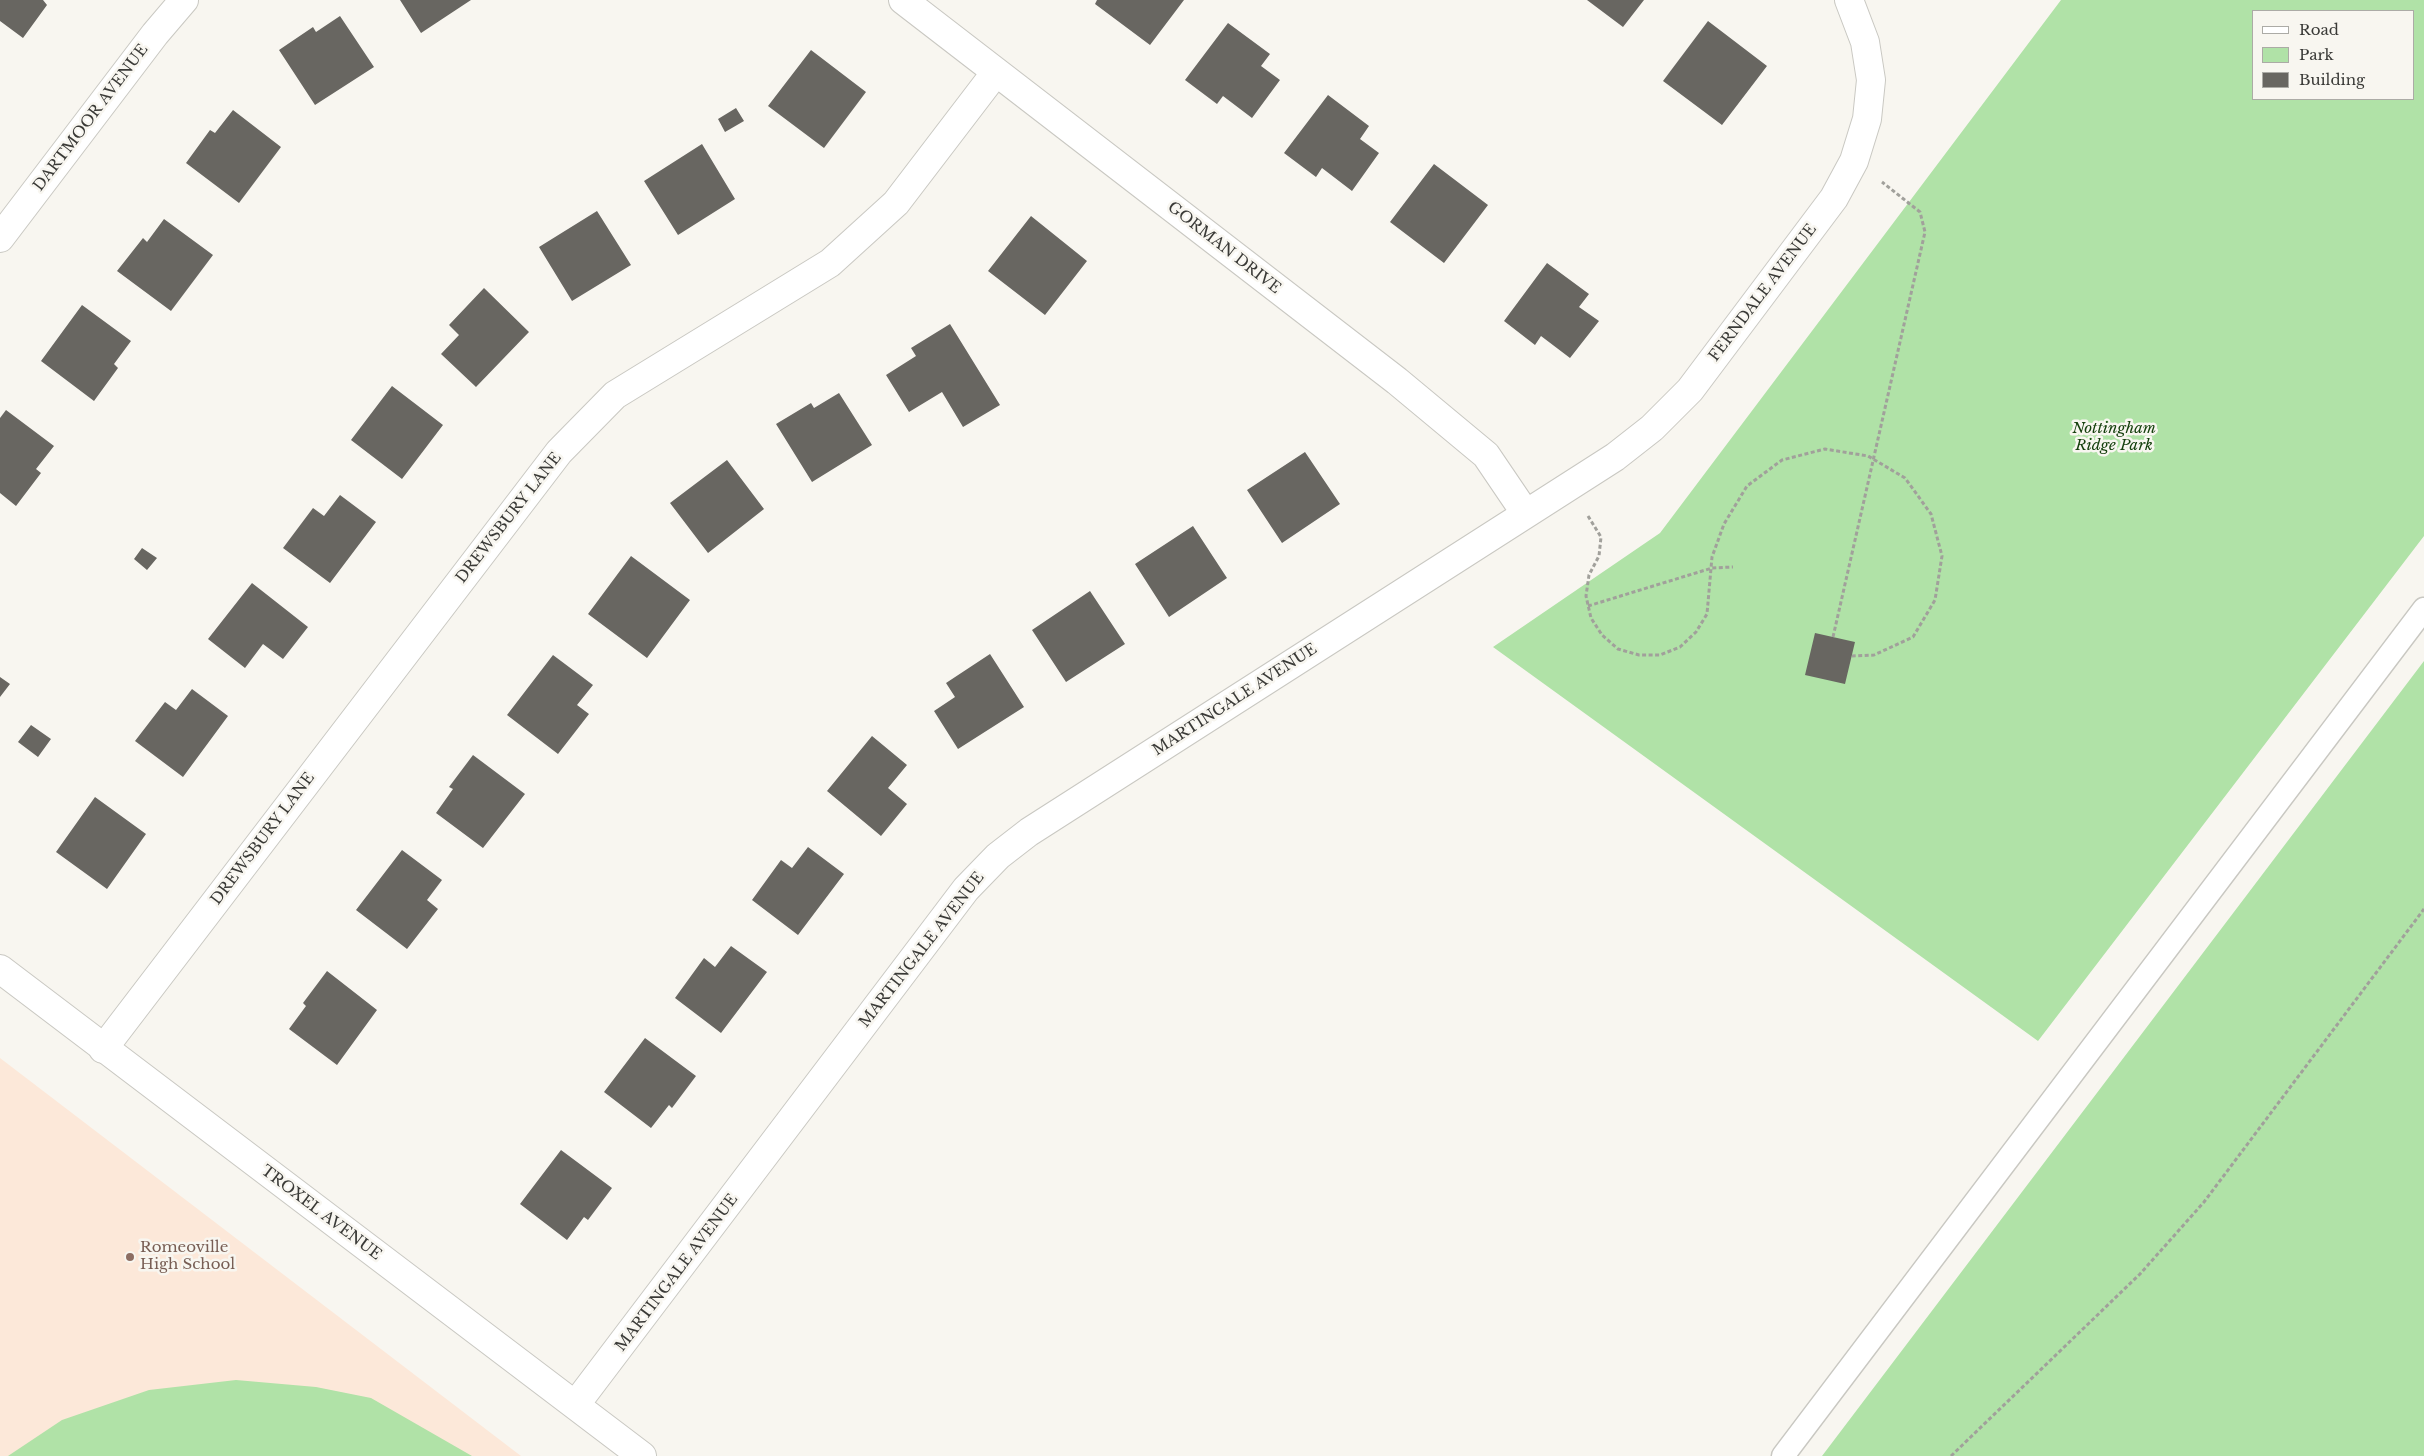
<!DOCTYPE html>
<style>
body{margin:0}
#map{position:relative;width:2424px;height:1456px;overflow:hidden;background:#f8f6f0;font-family:"Libre Baskerville",serif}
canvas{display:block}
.legend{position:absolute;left:2252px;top:10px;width:162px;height:90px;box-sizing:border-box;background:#f8f6f0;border:1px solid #acaba6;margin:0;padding:6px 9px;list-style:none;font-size:15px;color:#3a3a37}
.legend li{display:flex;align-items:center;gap:10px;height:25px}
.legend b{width:25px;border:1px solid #acaba6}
</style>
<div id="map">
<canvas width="2424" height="1456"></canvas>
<ul class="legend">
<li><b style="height:6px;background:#fff"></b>Road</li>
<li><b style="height:14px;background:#b0e2a7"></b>Park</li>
<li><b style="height:14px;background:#686661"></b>Building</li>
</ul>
</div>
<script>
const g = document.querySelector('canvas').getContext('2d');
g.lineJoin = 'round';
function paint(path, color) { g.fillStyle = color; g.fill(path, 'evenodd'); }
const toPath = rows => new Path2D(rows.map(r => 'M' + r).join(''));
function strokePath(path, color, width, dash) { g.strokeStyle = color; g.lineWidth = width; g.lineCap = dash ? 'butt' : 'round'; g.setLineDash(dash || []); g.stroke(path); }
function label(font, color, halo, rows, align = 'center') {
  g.font = font + ' "Libre Baskerville",serif'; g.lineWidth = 5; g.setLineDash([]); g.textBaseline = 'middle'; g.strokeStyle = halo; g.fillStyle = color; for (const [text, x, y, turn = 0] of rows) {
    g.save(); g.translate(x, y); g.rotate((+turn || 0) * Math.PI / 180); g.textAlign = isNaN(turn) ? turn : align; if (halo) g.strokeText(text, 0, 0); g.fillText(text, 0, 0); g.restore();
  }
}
paint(toPath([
 [0,1058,521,1456,0,1456]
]), '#fce8d9');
paint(toPath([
 [2061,0,2424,0,2424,536,2038,1041,1493,647,1660,533],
 [2253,11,2413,11,2413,99,2253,99],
 [2424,661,2424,1456,1822,1456],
 [236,1380,316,1387,371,1398,472,1456,8,1456,62,1420,149,1390]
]), '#b0e2a7');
paint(toPath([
 [0,0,43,0,47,5,23,38,0,21],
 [400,0,471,0,421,33],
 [1097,0,1184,0,1150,45,1095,4],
 [1587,0,1644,0,1623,27],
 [340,16,374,67,315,105,279,50,313,27,316,32],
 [1708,21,1767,66,1722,125,1663,81],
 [1228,23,1270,54,1261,66,1280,80,1252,118,1223,96,1217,104,1185,80],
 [811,50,866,92,824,148,768,106],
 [1328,95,1369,126,1360,139,1379,153,1352,191,1322,168,1316,177,1284,153],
 [736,108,744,121,725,132,718,119],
 [233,110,281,147,239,203,186,163,210,130,215,133],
 [702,144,735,199,678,235,644,181],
 [1434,164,1488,205,1444,263,1390,222],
 [597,211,631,265,572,301,539,247],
 [1031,216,1087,261,1045,315,988,271],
 [164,219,213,255,171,311,117,271,143,238,147,242],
 [1547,263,1589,294,1579,307,1599,321,1570,358,1541,336,1535,345,1504,321],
 [484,288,529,332,476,387,441,354,459,335,449,325],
 [82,305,131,341,114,364,118,368,94,401,41,361],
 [950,324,1000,405,963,427,942,392,909,412,886,375,916,356,911,348],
 [392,386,443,425,402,479,351,440],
 [839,393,872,445,812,482,776,424,811,403,814,408],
 [6,410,54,446,36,469,41,473,16,506,0,493,0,418],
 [1305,452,1340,504,1282,543,1247,490],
 [727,460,764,509,708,553,670,503],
 [340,495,376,522,330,583,283,548,313,508,324,516],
 [1193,526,1227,578,1169,617,1135,564],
 [142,548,157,558,147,570,134,559],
 [631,556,690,600,647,658,588,614],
 [252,583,308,627,283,659,263,644,245,668,208,639],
 [1090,591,1125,644,1066,682,1032,630],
 [1815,633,1855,642,1845,684,1805,675],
 [990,654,1024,707,958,749,934,711,955,697,946,683],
 [553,655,593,685,577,705,589,714,558,754,507,715],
 [0,677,10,684,0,697],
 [192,689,228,716,183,777,135,741,165,702,176,710],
 [31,725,51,739,38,757,18,742],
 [872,736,907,765,888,788,907,804,881,836,827,791],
 [473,755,525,794,483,848,436,813,453,789,449,787],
 [95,797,146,834,107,889,56,852],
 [808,847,844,874,798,935,752,900,781,860,792,868],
 [402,850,442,880,427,900,438,909,407,949,356,910],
 [731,946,767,972,721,1033,675,998,704,958,715,967],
 [327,971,377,1010,337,1065,289,1029,306,1006,303,1003],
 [645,1038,696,1076,672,1108,669,1105,651,1128,604,1092],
 [561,1150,612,1188,588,1220,584,1217,567,1240,520,1204]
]), '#686661');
const service = toPath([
 [1783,1456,2424,609]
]);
const minor = toPath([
 [903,0,1397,381,1486,455,1526,514],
 [0,238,155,34,184,0],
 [103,1049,559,452,615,395,830,263,896,203,996,72],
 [576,1404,966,889,998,856,1029,832,1615,457,1652,428,1690,390,1834,198,1854,161,1867,119,1871,80,1865,42,1849,0]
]);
const tertiary = toPath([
 [0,969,642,1456]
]);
strokePath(service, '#c9c8c2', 25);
strokePath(minor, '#c9c8c2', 30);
strokePath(tertiary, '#c9c8c2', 30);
strokePath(toPath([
 [1588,516,1601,537,1599,556,1589,575,1586,596,1591,618,1602,635,1618,649,1639,655,1660,655,1680,647,1696,632,1707,614,1712,557,1724,524,1747,486,1782,460,1825,449,1868,456,1905,478,1931,514,1942,556,1935,600,1913,637,1874,655,1852,656],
 [1588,606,1712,568,1733,567],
 [1833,637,1925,232,1920,212,1882,182],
 [1951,1456,2140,1274,2204,1202,2424,909]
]), '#a1a09b', 3, [4, 2.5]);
strokePath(service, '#fff', 22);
strokePath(minor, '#fff', 28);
strokePath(tertiary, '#fff', 28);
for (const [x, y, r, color] of [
 [130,1257,5,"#8d6e63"]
]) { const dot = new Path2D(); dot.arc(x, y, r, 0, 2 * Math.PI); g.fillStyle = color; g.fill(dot); strokePath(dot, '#f8f6f0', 2); }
label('15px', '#3a3a37', '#f8f6f0', [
 ["DARTMOOR AVENUE",91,118,-53],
 ["GORMAN DRIVE",1224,248,38],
 ["FERNDALE AVENUE",1763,293,-53],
 ["DREWSBURY LANE",509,518,-52],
 ["MARTINGALE AVENUE",1235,700,-33],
 ["DREWSBURY LANE",263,839,-53],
 ["MARTINGALE AVENUE",922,950,-52],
 ["TROXEL AVENUE",321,1213,37],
 ["MARTINGALE AVENUE",677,1273,-53]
]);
label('italic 15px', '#15400d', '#f8f6f0', [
 ["Nottingham",2114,429],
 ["Ridge Park",2114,446]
]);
label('15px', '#785e54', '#f8f6f0', [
 ["Romeoville",140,1248],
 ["High School",140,1265]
], 'left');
</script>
